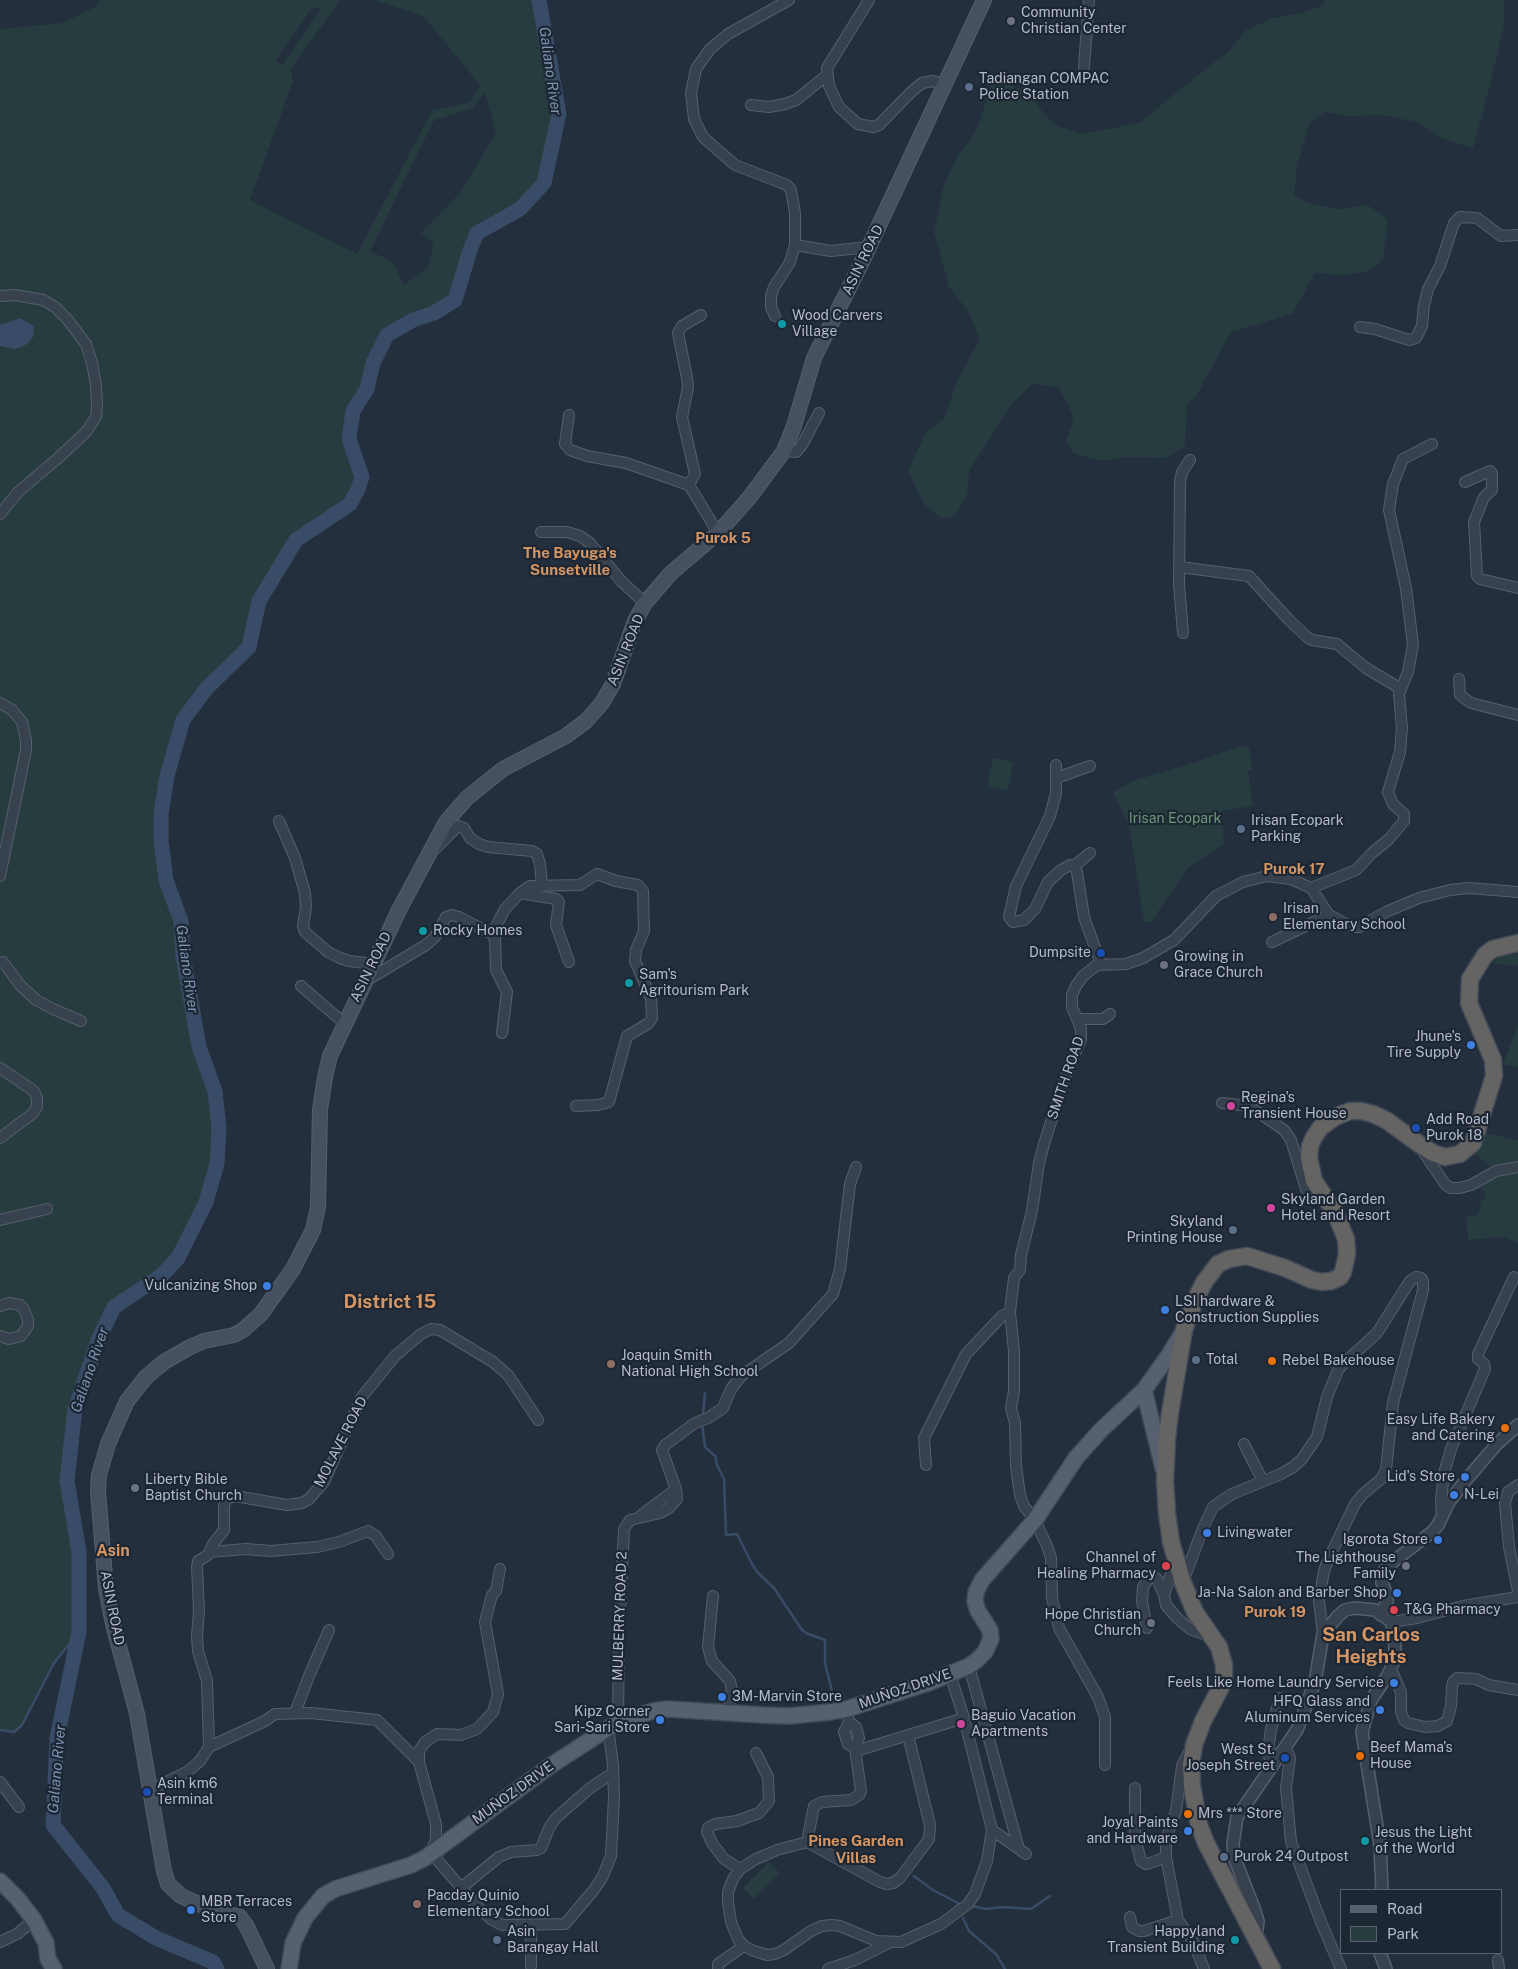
<!DOCTYPE html>
<meta charset="utf-8">
<style>
body{margin:0}
#map{position:relative;width:1518px;height:1969px;overflow:hidden;background:#242f3e;font-family:"Public Sans",sans-serif}
canvas{display:block}
.legend{position:absolute;left:1340px;top:1889px;width:162px;height:65px;box-sizing:border-box;background:#1d2633;border:1px solid #59626f;margin:0;padding:6px 9px;list-style:none;font-size:15px;color:#b4bcc9}
.legend li{display:flex;align-items:center;gap:10px;height:25px}
.legend b{width:25px;border:1px solid #59626f}
</style>
<div id="map">
<canvas width="1518" height="1969"></canvas>
<ul class="legend">
<li><b style="height:6px;background:#56606e"></b>Road</li>
<li><b style="height:14px;background:#263c3f"></b>Park</li>
</ul>
</div>
<script>
const g = document.querySelector('canvas').getContext('2d');
g.lineJoin = 'round';
function paint(path, color) { g.fillStyle = color; g.fill(path, 'evenodd'); }
const toPath = rows => new Path2D(rows.map(r => 'M' + r).join(''));
function strokePath(path, color, width, dash) { g.strokeStyle = color; g.lineWidth = width; g.lineCap = dash ? 'butt' : 'round'; g.setLineDash(dash || []); g.stroke(path); }
function label(font, color, halo, rows, align = 'center') {
  g.font = font + ' "Public Sans",sans-serif'; g.lineWidth = 4.5; g.setLineDash([]); g.textBaseline = 'middle'; g.strokeStyle = halo; g.fillStyle = color; for (const [text, x, y, turn = 0] of rows) {
    g.save(); g.translate(x, y); g.rotate((+turn || 0) * Math.PI / 180); g.textAlign = isNaN(turn) ? turn : align; if (halo) g.strokeText(text, 0, 0); g.fillText(text, 0, 0); g.restore();
  }
}
paint(toPath([
 [100,0,340,0,291,69,293,81,250,200,357,254,432,111,470,102,480,85,423,16,374,0,539,0,559,114,544,183,520,209,477,233,470,250,455,300,434,313,413,320,387,335,373,363,367,389,353,412,349,439,362,477,358,489,350,504,296,540,259,601,249,647,206,689,183,720,167,776,161,814,161,841,166,880,181,921,183,956,199,1047,215,1091,219,1128,217,1164,206,1202,178,1258,162,1275,114,1307,99,1338,75,1409,67,1481,79,1552,79,1632,54,1663,22,1725,14,1732,0,1730,0,29,62,23,95,7],
 [312,8,322,8,282,65,276,60],
 [485,92,496,133,459,194,421,233,434,243,429,266,404,285,393,262,370,251,434,120,472,109],
 [1326,0,1504,0,1504,24,1490,86,1473,148,1439,137,1418,122,1379,115,1348,116,1326,112,1309,124,1297,166,1294,196,1311,204,1341,209,1367,205,1388,219,1383,260,1366,272,1340,275,1315,273,1292,314,1231,332,1197,394,1187,406,1185,446,1166,458,1125,457,1103,461,1074,454,1066,441,1074,418,1059,387,1032,384,1009,408,969,471,967,495,956,515,942,519,924,504,908,471,925,434,945,417,956,383,980,339,968,311,949,287,934,232,943,187,958,155,969,142,980,122,992,81,1008,84,1023,91,1034,98,1043,113,1057,126,1082,134,1140,123,1174,94,1229,51,1246,30,1274,18,1302,13,1319,7],
 [1249,746,1252,769,1248,771,1253,806,1221,811,1224,844,1188,868,1151,922,1144,922,1129,825,1113,792,1133,781,1196,762,1237,747],
 [993,758,1013,762,1008,791,987,787],
 [1518,954,1518,966,1493,963,1500,956],
 [1518,1025,1518,1067,1503,1064],
 [1485,1133,1518,1140,1518,1162,1491,1169,1474,1152],
 [1518,1171,1518,1243,1505,1237,1468,1240,1466,1216,1477,1215,1481,1206,1480,1201,1486,1198,1481,1186,1497,1177],
 [769,1862,780,1873,754,1899,743,1888]
]), '#263c3f');
paint(toPath([
 [20,318,34,326,33,337,27,344,21,347,14,349,0,346,0,325]
]), '#394c67');
strokePath(toPath([
 [703,1416,705,1393],
 [702,1424,705,1447,716,1457,716,1463,724,1479,726,1535,737,1534,752,1564,758,1573,774,1588,802,1630,808,1634,825,1640,825,1663,833,1695],
 [0,1730,14,1732,22,1725,54,1663,79,1632],
 [914,1876,933,1890,958,1903],
 [972,1906,986,1909,1002,1907,1031,1909,1050,1896],
 [963,1918,969,1931,996,1954,1005,1969]
]), '#394c67', 2.5);
strokePath(toPath([
 [217,1969,213,1962,156,1938,118,1915,103,1888,53,1825,57,1738,79,1632,79,1552,67,1481,75,1409,99,1338,114,1307,162,1275,178,1258,206,1202,217,1164,219,1128,215,1091,199,1047,183,956,181,921,166,880,161,841,161,814,167,776,183,720,206,689,249,647,259,601,296,540,350,504,358,489,362,477,349,439,353,411,367,389,373,363,387,335,413,320,434,313,455,300,470,250,477,233,520,209,544,183,559,114,539,0]
]), '#394c67', 15);
const minor = toPath([
 [869,0,827,68,829,86,839,107,858,124,873,127,879,125,911,92,922,83,933,81,945,85],
 [1084,67,1089,0],
 [751,105,769,107,785,104,796,100,827,75],
 [795,245,831,251,869,247],
 [0,296,15,295,43,300,55,307,67,319,86,344,92,363,96,385,97,405,96,417,86,432,57,459,18,492,0,514],
 [775,316,771,307,771,296,774,287,790,262,795,245,795,213,791,190,787,185,735,165,703,137,694,119,691,93,696,69,710,49,728,34,789,0],
 [1360,327,1375,329,1409,340,1416,338,1422,326,1424,305,1428,289,1440,266,1454,223,1460,217,1477,218,1501,236,1518,235],
 [569,415,565,444,570,450,587,456,626,463,689,485,718,533],
 [784,451,796,452,802,445,819,413],
 [1465,482,1490,471,1492,473,1492,490,1484,497,1474,522,1477,576,1480,579,1518,588],
 [689,485,695,474,682,417,688,387,687,378,678,333,682,326,701,315],
 [541,532,567,532,580,536,590,543,622,582,645,603],
 [1180,567,1249,576,1288,619,1307,637,1312,640,1337,644,1366,668,1401,689],
 [1183,633,1179,585,1180,482,1182,472,1190,460],
 [1459,679,1460,695,1471,703,1518,715],
 [0,703,12,710,22,722,26,740,26,750,0,876],
 [1056,765,1056,793,1050,816,1016,886,1009,917,1013,922,1024,920,1035,909,1048,882,1061,870,1070,865,1074,866,1077,872,1084,917,1101,964],
 [1056,778,1090,766],
 [279,821,295,858,305,893,306,907,303,926,305,932,328,952,340,958,349,961,373,964],
 [436,848,458,826,464,828,470,838,479,844,488,847,532,851,537,854,540,864,542,886],
 [1074,866,1090,853],
 [1311,888,1356,870,1372,853,1389,839,1404,821,1404,814,1393,804,1388,792,1400,752,1402,728,1399,694,1408,672,1413,645,1406,588,1389,510,1393,484,1403,459,1432,444],
 [520,893,556,899,559,902,556,925,569,962],
 [492,934,505,909,520,893,530,886,580,885,597,874,616,881,638,885,643,891,644,931,636,950,635,961,651,998,652,1018,649,1023,627,1036,609,1102,598,1105,576,1106],
 [1272,942,1329,915],
 [3,962,20,985,36,1000,53,1009,81,1021],
 [364,982,426,945,435,937,446,917,452,915,459,917,492,934,495,939,496,970,507,992,502,1033],
 [301,986,344,1023],
 [1077,1019,1103,1019,1110,1014],
 [0,1068,34,1091,37,1098,37,1107,32,1114,0,1138],
 [1222,1103,1249,1106,1284,1130,1291,1140,1306,1189,1310,1193,1320,1191],
 [1422,1150,1445,1184,1451,1188,1460,1188,1471,1185,1496,1171,1518,1167],
 [0,1220,47,1209],
 [0,1306,9,1303,20,1305,24,1309,28,1320,28,1326,21,1336,9,1339,0,1336],
 [1244,1444,1263,1481],
 [926,1465,924,1438,966,1354,1002,1316,1010,1312],
 [1518,1485,1508,1492,1505,1503,1509,1547,1518,1591],
 [639,1517,676,1489],
 [1442,1517,1441,1500,1444,1473,1451,1449,1485,1369,1484,1364,1478,1359,1478,1354,1514,1277],
 [210,1552,246,1549,271,1551,317,1547,339,1542,368,1531,376,1536,388,1554],
 [1183,1582,1203,1528,1213,1507,1232,1494,1281,1474,1293,1467,1302,1459,1317,1437,1327,1397,1338,1370,1344,1363,1377,1333,1410,1281,1416,1277,1421,1278,1423,1281,1423,1290,1393,1403,1386,1470,1381,1479,1363,1494,1355,1504,1328,1560,1324,1571,1319,1601,1323,1634],
 [1164,1595,1166,1605,1177,1618,1190,1629,1211,1637],
 [713,1596,708,1647,712,1661,730,1681,732,1690,728,1714],
 [1392,1622,1417,1618,1463,1606,1518,1597],
 [1147,1628,1142,1601,1143,1587,1148,1579,1153,1576,1157,1579,1164,1595,1175,1561],
 [969,1666,1019,1849,1026,1854],
 [1391,1669,1401,1692,1401,1712,1404,1720,1408,1723,1425,1727,1438,1726,1447,1721,1451,1706,1452,1687,1453,1682,1457,1678,1476,1679,1489,1685,1518,1690],
 [847,1709,849,1722,856,1727,859,1738,855,1748,861,1791,859,1795,851,1800,822,1802,814,1806,807,1842,777,1850,756,1859,740,1869,733,1879,728,1892,728,1902,731,1922,738,1939,744,1946,754,1951,767,1955,775,1954,784,1950,811,1931,822,1926,832,1925,840,1926,876,1941,901,1942,941,1924,968,1904,975,1894,987,1861,992,1830,964,1718,950,1674],
 [295,1713,309,1676,329,1630],
 [618,1722,619,1631,624,1529,630,1520,660,1513,669,1508,677,1499,676,1489,662,1450,665,1445,695,1423,708,1418,723,1408,731,1389,741,1376,789,1343,833,1294,840,1269,850,1184,856,1167],
 [849,1722,844,1732,848,1744,855,1748],
 [209,1747,207,1681,198,1651,197,1637,199,1611,197,1567,198,1561,208,1555,213,1544,224,1530,224,1506,226,1499,235,1496,287,1505,302,1503,309,1499,324,1482,361,1398,395,1356,421,1334,431,1329,440,1330,493,1362,508,1375,538,1420],
 [1286,1748,1290,1758,1286,1788,1291,1842,1321,1922,1341,1969],
 [856,1751,964,1718],
 [1189,1752,1182,1766,1176,1811,1166,1839,1166,1857,1178,1920,1193,1941,1204,1969],
 [419,1762,419,1751,425,1742,437,1734,461,1735,477,1729,493,1712,498,1694,485,1622,492,1595,496,1591,500,1569],
 [1105,1765,1105,1717,1098,1697,1059,1628,1052,1598,1051,1558,1047,1546,1035,1520,1024,1506,1020,1495,1016,1466,1015,1423,1011,1408,1014,1391,1014,1351,1010,1312,1014,1278,1020,1270,1021,1255,1032,1211,1039,1163,1044,1144,1065,1078,1081,1039,1081,1029,1072,1007,1072,995,1076,986,1083,976,1097,965,1126,964,1143,958,1174,940,1216,896,1243,882,1267,876,1291,879,1311,888,1329,915,1352,927,1359,927,1388,911,1419,898,1450,890,1469,888,1518,892],
 [1273,1765,1270,1760,1268,1751,1271,1729,1280,1698],
 [0,1782,19,1807],
 [1135,1788,1135,1838,1141,1861,1146,1864,1150,1863,1166,1857],
 [150,1790,187,1772,200,1761,209,1747,265,1721,275,1714,311,1713,377,1720,419,1762,436,1824,436,1839,431,1853,481,1910,491,1919,502,1925,565,1924,593,1891,602,1878,611,1856,614,1797,613,1765,608,1727],
 [992,1830,1019,1849],
 [807,1842,880,1882,887,1884,893,1883,900,1878,929,1839,930,1825,908,1735],
 [740,1869,724,1859,712,1843,707,1832,708,1828,715,1824,737,1821,759,1813,769,1801,768,1777,756,1753],
 [461,1888,499,1857,511,1852,537,1850,541,1848,550,1826,556,1818,590,1788,613,1773],
 [1130,1917,1132,1927,1139,1931,1144,1931,1178,1920],
 [0,1942,17,1934,34,1920],
 [1498,1960,1499,1969],
 [531,1966,531,1925],
 [718,1969,718,1964,744,1946],
 [828,1969,855,1960,889,1943]
]);
const tertiary = toPath([
 [1381,1615,1387,1601,1387,1595,1382,1583,1382,1576,1384,1571,1390,1564,1432,1532,1438,1525,1449,1502,1466,1480,1497,1444,1518,1425],
 [1256,1937,1258,1921,1254,1908,1234,1857,1233,1844,1237,1817,1297,1730,1315,1682,1323,1634,1338,1616,1345,1610,1355,1608,1375,1610,1392,1622,1395,1646,1395,1659,1388,1675,1371,1700,1362,1732,1380,1845,1382,1890],
 [1380,1953,1386,1969]
]);
const secondary = toPath([
 [267,1969,246,1925,240,1917,210,1909,181,1896,168,1884,164,1871,137,1714,113,1624,106,1589,98,1491,99,1475,108,1444,127,1401,146,1377,164,1362,190,1347,204,1341,234,1335,243,1330,261,1314,293,1269,313,1230,318,1207,320,1110,325,1077,330,1056,399,910,446,822,467,798,503,769,566,736,586,721,602,703,613,684,635,621,645,603,671,573,718,533,749,498,784,451,794,426,814,358,860,266,984,0]
]);
const primary = toPath([
 [1144,1390,1163,1468],
 [0,1881,18,1899,34,1920,46,1943,48,1959,54,1969],
 [289,1969,293,1943,305,1918,323,1896,335,1889,411,1865,425,1858,550,1766,618,1722,653,1711,668,1709,763,1715,789,1716,830,1712,847,1709,928,1683,969,1666,976,1661,985,1652,991,1639,990,1630,978,1611,975,1602,976,1592,982,1580,1035,1520,1076,1458,1101,1430,1144,1390,1169,1355,1183,1332]
]);
const trunk = toPath([
 [1272,1969,1206,1843,1199,1825,1192,1786,1191,1765,1194,1745,1203,1721,1221,1687,1224,1675,1224,1665,1219,1647,1195,1612,1183,1583,1171,1542,1167,1513,1165,1480,1167,1438,1170,1413,1184,1330,1195,1300,1205,1281,1218,1264,1229,1259,1247,1256,1285,1268,1312,1280,1322,1282,1331,1281,1340,1277,1343,1272,1347,1254,1346,1239,1335,1212,1314,1181,1309,1158,1310,1146,1314,1137,1321,1127,1335,1117,1350,1111,1361,1111,1373,1114,1386,1120,1419,1144,1433,1153,1445,1157,1460,1154,1473,1143,1494,1076,1493,1060,1469,1003,1470,979,1485,955,1493,949,1518,943]
]);
strokePath(minor, '#565f6c', 12);
strokePath(tertiary, '#565f6c', 14);
strokePath(secondary, '#565f6c', 16);
strokePath(primary, '#414a57', 18);
strokePath(trunk, '#434c59', 19);
strokePath(minor, '#38414e', 10);
strokePath(tertiary, '#38414e', 11);
strokePath(secondary, '#465061', 14);
strokePath(primary, '#56606e', 15);
strokePath(trunk, '#656462', 16);
for (const [x, y, r, color] of [
 [1011,21,5,"#6b7280"],
 [969,87,5,"#5c6f8a"],
 [782,324,5,"#0f9aa8"],
 [1241,829,5,"#5c6f8a"],
 [1273,917,5,"#8d6e63"],
 [423,931,5,"#0f9aa8"],
 [1101,953,5,"#1a4fb4"],
 [1164,965,5,"#6b7280"],
 [629,983,5,"#0f9aa8"],
 [1471,1045,5,"#3f7fe0"],
 [1231,1106,5,"#d1479c"],
 [1416,1128,5,"#1a4fb4"],
 [1271,1208,5,"#d1479c"],
 [1233,1230,5,"#5c6f8a"],
 [267,1286,5,"#3f7fe0"],
 [1165,1310,5,"#3f7fe0"],
 [1196,1360,5,"#5c6f8a"],
 [1272,1361,5,"#e8710a"],
 [611,1364,5,"#8d6e63"],
 [1505,1428,5,"#e8710a"],
 [1465,1477,5,"#3f7fe0"],
 [135,1488,5,"#6b7280"],
 [1454,1495,5,"#3f7fe0"],
 [1207,1533,5,"#3f7fe0"],
 [1438,1540,5,"#3f7fe0"],
 [1166,1566,5,"#e0444e"],
 [1406,1566,5,"#6b7280"],
 [1397,1593,5,"#3f7fe0"],
 [1394,1610,5,"#e0444e"],
 [1151,1623,5,"#6b7280"],
 [1394,1683,5,"#3f7fe0"],
 [722,1697,5,"#3f7fe0"],
 [1380,1710,5,"#3f7fe0"],
 [660,1720,5,"#3f7fe0"],
 [961,1724,5,"#d1479c"],
 [1360,1756,5,"#e8710a"],
 [1285,1758,5,"#1a4fb4"],
 [147,1792,5,"#1a4fb4"],
 [1188,1814,5,"#e8710a"],
 [1188,1831,5,"#3f7fe0"],
 [1365,1841,5,"#0f9aa8"],
 [1224,1857,5,"#5c6f8a"],
 [417,1904,5,"#8d6e63"],
 [191,1910,5,"#3f7fe0"],
 [497,1940,5,"#5c6f8a"],
 [1235,1940,5,"#0f9aa8"]
]) { const dot = new Path2D(); dot.arc(x, y, r, 0, 2 * Math.PI); g.fillStyle = color; g.fill(dot); strokePath(dot, '#1d2633', 2); }
label('14px', '#b4bcc9', '#1d2633', [
 ["Community",1021,13],
 ["Christian Center",1021,29],
 ["Tadiangan COMPAC",979,79],
 ["Police Station",979,95],
 ["Wood Carvers",792,316],
 ["Village",792,332],
 ["Irisan Ecopark",1251,821],
 ["Parking",1251,837],
 ["Irisan",1283,909],
 ["Elementary School",1283,925],
 ["Rocky Homes",433,931],
 ["Dumpsite",1091,953,"right"],
 ["Growing in",1174,957],
 ["Grace Church",1174,973],
 ["Sam's",639,975],
 ["Agritourism Park",639,991],
 ["Jhune's",1461,1037,"right"],
 ["Tire Supply",1461,1053,"right"],
 ["Regina's",1241,1098],
 ["Transient House",1241,1114],
 ["Add Road",1426,1120],
 ["Purok 18",1426,1136],
 ["Skyland Garden",1281,1200],
 ["Hotel and Resort",1281,1216],
 ["Skyland",1223,1222,"right"],
 ["Printing House",1223,1238,"right"],
 ["Vulcanizing Shop",257,1286,"right"],
 ["LSI hardware &",1175,1302],
 ["Construction Supplies",1175,1318],
 ["Joaquin Smith",621,1356],
 ["National High School",621,1372],
 ["Total",1206,1360],
 ["Rebel Bakehouse",1282,1361],
 ["Easy Life Bakery",1495,1420,"right"],
 ["and Catering",1495,1436,"right"],
 ["Lid's Store",1455,1477,"right"],
 ["Liberty Bible",145,1480],
 ["Baptist Church",145,1496],
 ["N-Lei",1464,1495],
 ["Livingwater",1217,1533],
 ["Igorota Store",1428,1540,"right"],
 ["Channel of",1156,1558,"right"],
 ["Healing Pharmacy",1156,1574,"right"],
 ["The Lighthouse",1396,1558,"right"],
 ["Family",1396,1574,"right"],
 ["Ja-Na Salon and Barber Shop",1387,1593,"right"],
 ["T&G Pharmacy",1404,1610],
 ["Hope Christian",1141,1615,"right"],
 ["Church",1141,1631,"right"],
 ["Feels Like Home Laundry Service",1384,1683,"right"],
 ["3M-Marvin Store",732,1697],
 ["HFQ Glass and",1370,1702,"right"],
 ["Aluminum Services",1370,1718,"right"],
 ["Kipz Corner",650,1712,"right"],
 ["Sari-Sari Store",650,1728,"right"],
 ["Baguio Vacation",971,1716],
 ["Apartments",971,1732],
 ["Beef Mama's",1370,1748],
 ["House",1370,1764],
 ["West St.",1275,1750,"right"],
 ["Joseph Street",1275,1766,"right"],
 ["Asin km6",157,1784],
 ["Terminal",157,1800],
 ["Mrs *** Store",1198,1814],
 ["Joyal Paints",1178,1823,"right"],
 ["and Hardware",1178,1839,"right"],
 ["Jesus the Light",1375,1833],
 ["of the World",1375,1849],
 ["Purok 24 Outpost",1234,1857],
 ["Pacday Quinio",427,1896],
 ["Elementary School",427,1912],
 ["MBR Terraces",201,1902],
 ["Store",201,1918],
 ["Asin",507,1932],
 ["Barangay Hall",507,1948],
 ["Happyland",1225,1932,"right"],
 ["Transient Building",1225,1948,"right"]
], 'left');
label('14px', '#b4bcc9', '#1d2633', [
 ["ASIN ROAD",863,260,-64],
 ["ASIN ROAD",626,650,-68],
 ["ASIN ROAD",371,967,-64],
 ["SMITH ROAD",1066,1078,-71],
 ["MOLAVE ROAD",341,1442,-63],
 ["ASIN ROAD",112,1608,79],
 ["MULBERRY ROAD 2",620,1616,-88],
 ["MUÑOZ DRIVE",905,1689,-19],
 ["MUÑOZ DRIVE",513,1793,-36]
]);
label('14px', '#6b9a76', '#1d2633', [
 ["Irisan Ecopark",1175,819]
]);
label('italic 15px', '#7c92b1', '#1d2633', [
 ["Galiano River",550,71,82],
 ["Galiano River",187,969,82],
 ["Galiano River",90,1370,-71],
 ["Galiano River",57,1769,-85]
]);
label('bold 15px', '#d59563', '#1d2633', [
 ["Purok 5",723,538],
 ["The Bayuga's",570,553],
 ["Sunsetville",570,570],
 ["Purok 17",1294,869],
 ["Purok 19",1275,1612],
 ["Pines Garden",856,1841],
 ["Villas",856,1858]
]);
label('bold 16px', '#d59563', '#1d2633', [
 ["Asin",113,1551]
]);
label('bold 19px', '#d59563', '#1d2633', [
 ["District 15",390,1302],
 ["San Carlos",1371,1635],
 ["Heights",1371,1657]
]);
</script>
